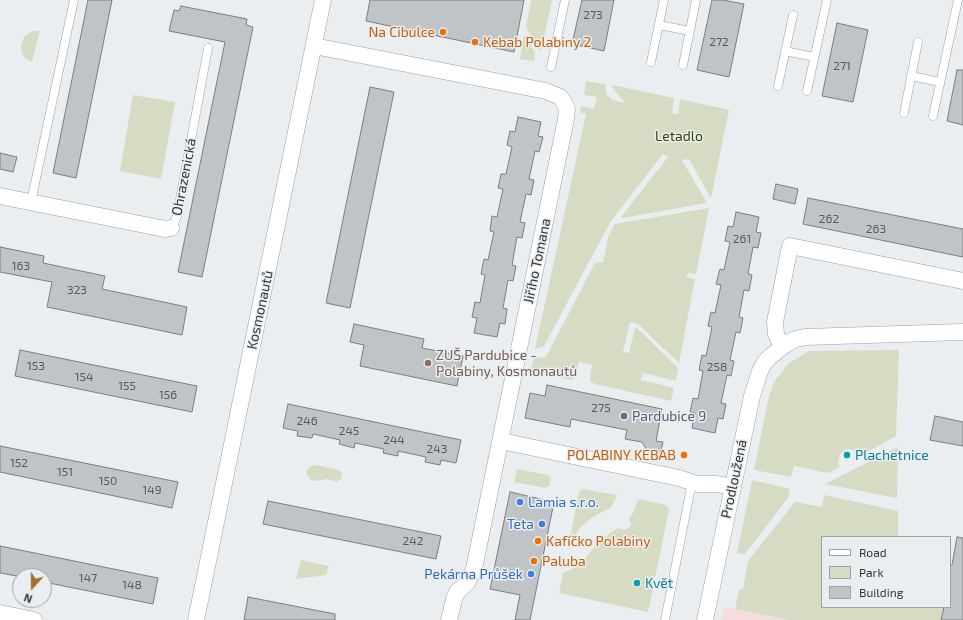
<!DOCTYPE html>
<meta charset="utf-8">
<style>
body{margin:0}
#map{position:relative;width:963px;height:620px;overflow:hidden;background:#eaeef1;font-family:"Exo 2",sans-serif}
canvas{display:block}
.legend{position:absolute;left:821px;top:536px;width:130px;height:72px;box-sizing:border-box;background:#eaeef1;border:1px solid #a1a4a7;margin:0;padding:5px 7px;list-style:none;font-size:12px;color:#343637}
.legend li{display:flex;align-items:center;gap:8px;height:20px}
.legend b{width:20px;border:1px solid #a1a4a7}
.north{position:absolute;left:12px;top:568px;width:40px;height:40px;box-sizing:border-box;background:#eaeef1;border:1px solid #a1a4a7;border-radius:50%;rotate:201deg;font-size:11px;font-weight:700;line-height:16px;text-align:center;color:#343637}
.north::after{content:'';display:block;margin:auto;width:14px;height:18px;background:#a86e2d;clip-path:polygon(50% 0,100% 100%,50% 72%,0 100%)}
</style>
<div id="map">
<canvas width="963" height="620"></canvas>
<ul class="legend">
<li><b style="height:5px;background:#fff"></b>Road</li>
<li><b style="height:11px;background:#d6dcc3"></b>Park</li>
<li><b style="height:11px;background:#c0c4c7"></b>Building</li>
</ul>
<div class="north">N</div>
</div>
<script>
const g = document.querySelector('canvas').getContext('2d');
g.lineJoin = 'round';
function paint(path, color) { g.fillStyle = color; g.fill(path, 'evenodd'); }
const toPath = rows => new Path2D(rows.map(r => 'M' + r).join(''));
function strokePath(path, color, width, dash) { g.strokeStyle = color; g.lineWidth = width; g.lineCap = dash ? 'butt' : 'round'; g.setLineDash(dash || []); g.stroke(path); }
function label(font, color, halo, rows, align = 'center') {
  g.font = font + ' "Exo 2",sans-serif'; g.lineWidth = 3; g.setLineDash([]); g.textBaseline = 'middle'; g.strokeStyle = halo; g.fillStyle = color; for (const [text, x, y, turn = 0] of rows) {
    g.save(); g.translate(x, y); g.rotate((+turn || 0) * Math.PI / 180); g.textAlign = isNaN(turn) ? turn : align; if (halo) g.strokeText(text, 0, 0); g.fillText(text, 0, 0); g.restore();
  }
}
paint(toPath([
 [724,607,789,620,721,620]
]), '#f7dcde');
paint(toPath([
 [531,0,552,0,541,52,526,27],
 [33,31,40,31,32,62,25,58,21,50,21,45,25,36],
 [524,35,535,53,534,61,520,59],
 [586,81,605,84,607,95,613,100,625,103,614,90,612,85,674,98,672,113,678,114,680,99,729,110,711,198,689,159,682,160,707,203,623,218,621,217,668,157,663,154,611,221,544,346,535,349,586,114,580,112,581,106,594,109,597,97,584,95],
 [133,95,175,102,161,179,120,171],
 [709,208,696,274,688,273,686,277,695,279,679,363,638,324,630,322,623,352,629,353,635,328,637,328,678,368,676,381,643,373,641,380,674,388,671,401,595,384,591,382,590,379,592,365,579,362,576,375,572,380,531,371,534,358,546,357,595,263,597,262,603,263,608,237,615,224],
 [899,350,896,436,858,457,854,451,850,449,844,450,840,455,838,462,840,467,828,473,794,466,791,477,754,470,768,400,774,382,789,363,809,351],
 [898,447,897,498,825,484],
 [316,465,338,470,342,473,341,479,336,482,328,479,315,481,311,480,307,475,307,469,312,466],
 [517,469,548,475,551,477,549,486,545,488,514,482],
 [752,480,790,489,788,498,745,554,737,553],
 [582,489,617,495,611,508,598,514,590,519,579,529,574,538,570,538,579,493],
 [824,495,898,511,898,537,822,537,822,607,941,607,944,608,941,620,789,620,735,609,739,589,743,589,748,561,795,502,822,507],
 [638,499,666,505,669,510,648,612,559,593,563,573,574,568,583,561,600,540,618,528,624,530,630,527,631,523,629,519,634,511],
 [301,560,329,566,326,575,296,579]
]), '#d6dcc3');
const building = toPath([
 [88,0,112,0,76,178,53,173,88,0],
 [370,0,524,0,514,52,366,21,370,0],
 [582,0,614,0,604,51,572,44,582,0],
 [712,0,723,0,744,4,729,77,697,70,712,0],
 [181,6,247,19,246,25,253,27,202,277,178,272,225,42,169,31,174,10,179,11,181,6],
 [837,23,868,30,853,102,822,96,837,23],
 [957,70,963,70,963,125,947,121,957,70],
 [370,87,394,92,350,308,326,303,370,87],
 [518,117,541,122,538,136,543,137,539,152,535,151,529,179,534,180,531,195,526,194,520,222,525,223,522,238,517,237,512,265,516,266,513,281,508,280,503,308,507,309,505,324,500,323,497,337,474,333,477,318,472,317,475,302,480,303,485,275,481,274,484,259,488,260,494,232,490,231,492,216,497,217,503,189,498,188,501,174,506,174,512,147,507,145,510,131,515,132,518,117],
 [0,153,17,157,13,172,0,169,0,153],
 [776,184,798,189,795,204,773,199,776,184],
 [808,198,963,229,963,257,803,224,808,198],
 [736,212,759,217,756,232,761,233,758,248,753,247,748,274,752,275,749,291,744,290,739,317,743,318,740,333,736,332,730,360,734,361,731,376,727,375,721,403,726,404,723,419,718,418,715,433,692,428,695,413,690,412,693,398,698,399,703,371,699,370,702,355,706,356,712,327,708,326,711,312,715,313,721,285,716,284,720,269,724,270,730,242,725,241,728,226,733,227,736,212],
 [0,247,44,256,43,263,105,276,102,289,187,307,182,335,47,307,52,282,0,272,0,247],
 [354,324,424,339,422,348,463,356,457,386,360,366,364,345,350,342,354,324],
 [20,350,197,386,192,412,15,376,20,350],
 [547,385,662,409,656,441,663,442,660,455,653,453,652,459,642,442,625,439,627,430,571,419,570,427,525,418,530,393,545,396,547,385],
 [288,404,461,440,456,463,441,460,440,465,425,462,426,457,398,451,398,456,383,453,384,449,355,443,354,448,339,444,340,440,313,434,312,438,297,436,298,431,283,428,288,404],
 [935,416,963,422,963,446,930,440,935,416],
 [0,446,178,482,172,508,0,472,0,446],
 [510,492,554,502,530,620,515,620,520,595,490,589,510,492],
 [268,501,441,536,436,559,263,524,268,501],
 [957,537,963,538,963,620,941,620,944,607,950,607,950,565,952,565,957,537],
 [0,546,158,578,153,604,44,582,44,576,17,576,0,573,0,546],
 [248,597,335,614,335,620,244,620,248,597]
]);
paint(building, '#c0c4c7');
strokePath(building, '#7a7e81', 1);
const service = toPath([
 [659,25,690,31],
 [785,51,814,57],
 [651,62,664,0],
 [683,65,696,0],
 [551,67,565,0],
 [911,76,940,82],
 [778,86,793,15],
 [807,91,827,0],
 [904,113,918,42],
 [933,116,958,0],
 [31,202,74,0],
 [171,228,174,224,177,216,208,48],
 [665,620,692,482]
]);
const minor = toPath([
 [314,46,546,91,560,97,564,102,567,109,566,119,474,569,467,583,457,592,454,599,449,620],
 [0,196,160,228,166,229,171,228],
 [782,347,776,334,775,322,790,246,963,281],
 [501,441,679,478,697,484,717,484,732,487],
 [0,613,34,620],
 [196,620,323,0],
 [705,620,752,396,760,371,765,362,771,356,786,344,796,339,805,337,963,332]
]);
strokePath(service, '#9b9fa2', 9);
strokePath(minor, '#9b9fa2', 17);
strokePath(service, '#fff', 8);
strokePath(minor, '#fff', 16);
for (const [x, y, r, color] of [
 [443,32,4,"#e8710a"],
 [475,42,4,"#e8710a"],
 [428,363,4,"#8d6e63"],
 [624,416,4,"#5c6f8a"],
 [684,455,4,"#e8710a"],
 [847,455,4,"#0f9aa8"],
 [520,502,4,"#3f7fe0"],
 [542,524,4,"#3f7fe0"],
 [538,541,4,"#e8710a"],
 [534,561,4,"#e8710a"],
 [531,574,4,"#3f7fe0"],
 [637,583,4,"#0f9aa8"]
]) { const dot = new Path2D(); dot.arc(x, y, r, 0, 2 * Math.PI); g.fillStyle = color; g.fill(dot); strokePath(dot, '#eaeef1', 1.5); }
label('12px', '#575a5b', null, [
 ["273",593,15],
 ["272",719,42],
 ["271",842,66],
 ["262",829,219],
 ["263",876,229],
 ["261",742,239],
 ["163",21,266],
 ["323",77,290],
 ["153",36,366],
 ["258",717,367],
 ["154",84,377],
 ["155",127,386],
 ["156",168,395],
 ["275",601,408],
 ["246",307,421],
 ["245",349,431],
 ["244",394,440],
 ["243",437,449],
 ["152",19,463],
 ["151",65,472],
 ["150",108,481],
 ["149",152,490],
 ["242",413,541],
 ["147",88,578],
 ["148",132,585]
]);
label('14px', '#c56008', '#eaeef1', [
 ["Na Cibulce",435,32,"right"],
 ["Kebab Polabiny 2",483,42],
 ["POLABINY KEBAB",676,455,"right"],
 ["Kafíčko Polabiny",546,541],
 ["Paluba",542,561]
], 'left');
label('14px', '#384100', '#eaeef1', [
 ["Letadlo",679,136]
]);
label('14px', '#343637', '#eaeef1', [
 ["Ohrazenická",184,177,-79],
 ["Jiřího Tomana",537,261,-78],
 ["Kosmonautů",260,310,-78],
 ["Prodloužená",734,479,-78]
]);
label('14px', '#785e54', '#eaeef1', [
 ["ZUŠ Pardubice -",436,355],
 ["Polabiny, Kosmonautů",436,371]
], 'left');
label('14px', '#4e5e75', '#eaeef1', [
 ["Pardubice 9",632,416]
], 'left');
label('14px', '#0d838f', '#eaeef1', [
 ["Plachetnice",855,455],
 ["Květ",645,583]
], 'left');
label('14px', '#366cbe', '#eaeef1', [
 ["Lamia s.r.o.",528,502,"left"],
 ["Teta",534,524],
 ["Pekárna Průšek",523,574]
], 'right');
</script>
